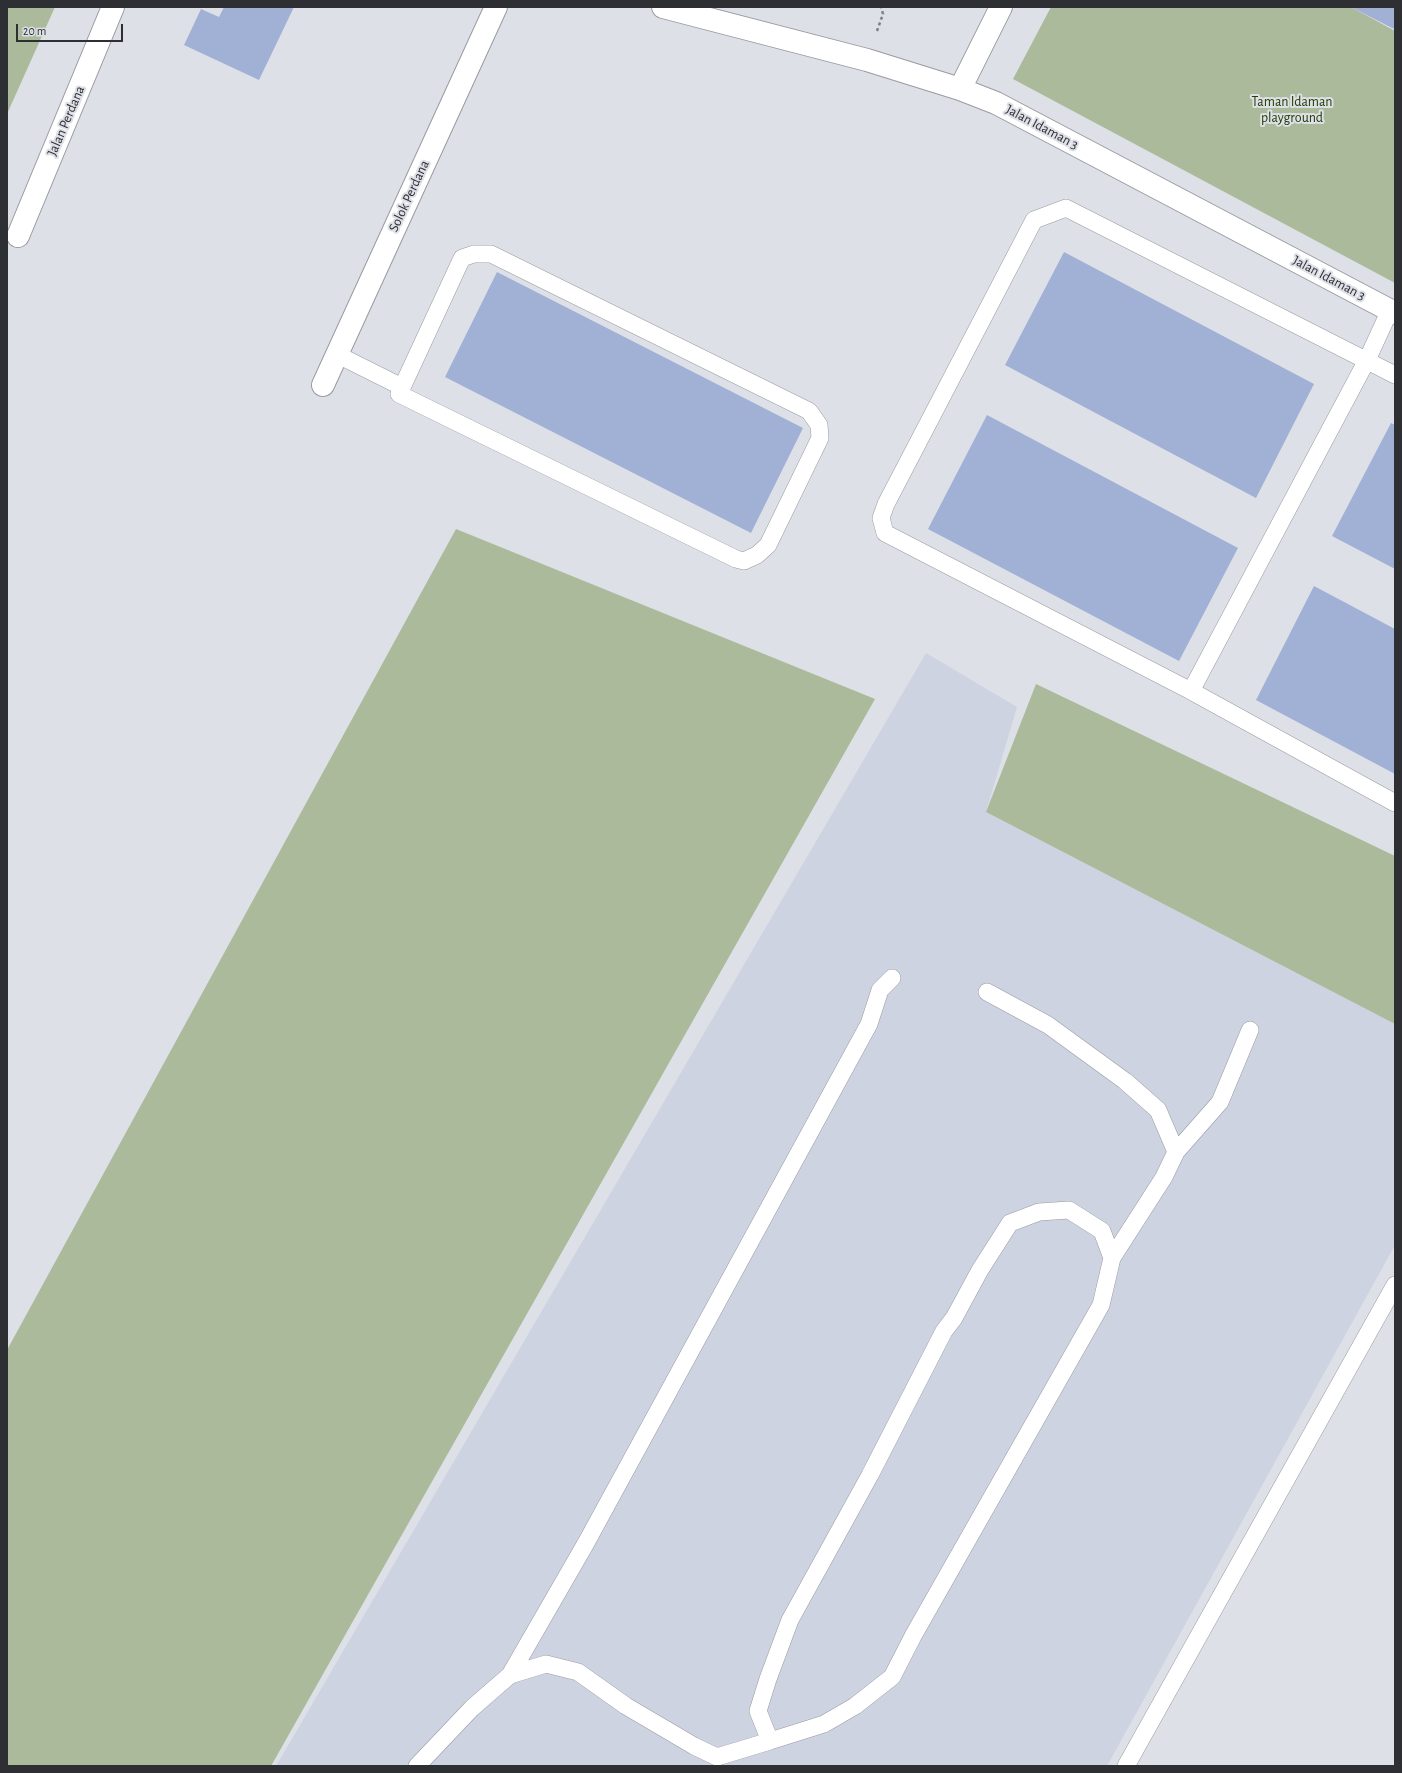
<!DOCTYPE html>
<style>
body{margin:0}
#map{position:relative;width:1402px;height:1773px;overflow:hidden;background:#dde0e7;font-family:"Alegreya Sans",sans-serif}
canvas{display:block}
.frame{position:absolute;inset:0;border:8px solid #2e2f32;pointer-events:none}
.scale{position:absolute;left:16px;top:24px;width:107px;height:18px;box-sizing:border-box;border:2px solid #2e2f32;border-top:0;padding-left:5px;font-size:12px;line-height:14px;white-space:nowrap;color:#2e2f32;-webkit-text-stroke:3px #dde0e7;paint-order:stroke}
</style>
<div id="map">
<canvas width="1402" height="1773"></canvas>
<div class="frame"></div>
<div class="scale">20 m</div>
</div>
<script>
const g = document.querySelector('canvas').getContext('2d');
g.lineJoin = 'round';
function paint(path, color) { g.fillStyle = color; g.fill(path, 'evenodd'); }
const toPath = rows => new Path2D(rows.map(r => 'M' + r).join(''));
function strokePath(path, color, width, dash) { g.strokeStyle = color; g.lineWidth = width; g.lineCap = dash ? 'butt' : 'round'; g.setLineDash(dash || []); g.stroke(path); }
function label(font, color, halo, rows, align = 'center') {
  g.font = font + ' "Alegreya Sans",sans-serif'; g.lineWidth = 4; g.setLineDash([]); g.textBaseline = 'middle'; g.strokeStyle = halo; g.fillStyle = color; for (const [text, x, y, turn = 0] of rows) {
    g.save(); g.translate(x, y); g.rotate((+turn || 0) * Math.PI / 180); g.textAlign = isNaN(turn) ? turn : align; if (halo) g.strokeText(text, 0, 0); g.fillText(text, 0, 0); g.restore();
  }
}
paint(toPath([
 [926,653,1017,707,986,812,1395,1024,1395,1245,1107,1766,276,1766]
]), '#ced3e1');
paint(toPath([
 [7,7,55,7,7,114],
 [1051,7,1351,7,1395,31,1395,283,1013,79],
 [456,529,875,699,271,1766,7,1766,7,1350],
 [1036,684,1395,856,1395,1024,986,812]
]), '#aaba9a');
paint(toPath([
 [224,7,294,7,259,80,184,45,201,9,219,17],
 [1351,7,1395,7,1395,29,1392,28],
 [1064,252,1314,384,1256,498,1005,365],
 [497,272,803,428,751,533,445,377],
 [987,415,1238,548,1179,661,928,529],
 [1391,423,1395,425,1395,569,1332,536],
 [1314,586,1395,629,1395,774,1256,700]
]), '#a1b0d5');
const lane = toPath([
 [474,254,491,254,809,411,819,425,820,438,768,545,757,555,744,561,736,559,399,394,462,258,474,254],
 [336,354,402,387],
 [1395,375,1066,208,1034,220,886,504,881,518,885,533,1191,691,1395,803],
 [1191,691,1367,360,1390,310],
 [987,992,1048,1025,1125,1081,1158,1110,1176,1152,1164,1177,1112,1258,1101,1305,913,1636,892,1677,855,1706,824,1724,770,1741,758,1711,768,1679,790,1620,870,1475,944,1331,954,1318,980,1270,1010,1223,1039,1212,1069,1210,1102,1231,1112,1258],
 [1176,1152,1220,1102,1250,1030],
 [510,1675,586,1543,869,1024,880,990,892,978],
 [417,1766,472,1708,510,1675,546,1664,578,1672,626,1706,694,1746,717,1757,770,1741],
 [1126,1766,1395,1285]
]);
const street = toPath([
 [663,7,867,60,960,89,996,103,1395,313],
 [960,89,1001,7],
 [18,236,113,7],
 [323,385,496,7]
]);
strokePath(lane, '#999ba2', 18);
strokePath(street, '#999ba2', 24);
strokePath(toPath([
 [877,31,883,14,881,7]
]), '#7e8085', 2.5, [3, 3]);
strokePath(lane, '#fff', 17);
strokePath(street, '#fff', 22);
label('14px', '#253b00', '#dde0e7', [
 ["Taman Idaman",1292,102],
 ["playground",1292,118]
]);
label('14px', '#2e2f32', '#dde0e7', [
 ["Jalan Perdana",66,121,-67],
 ["Jalan Idaman 3",1042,127,28],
 ["Solok Perdana",409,196,-65],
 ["Jalan Idaman 3",1329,278,28]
]);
</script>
